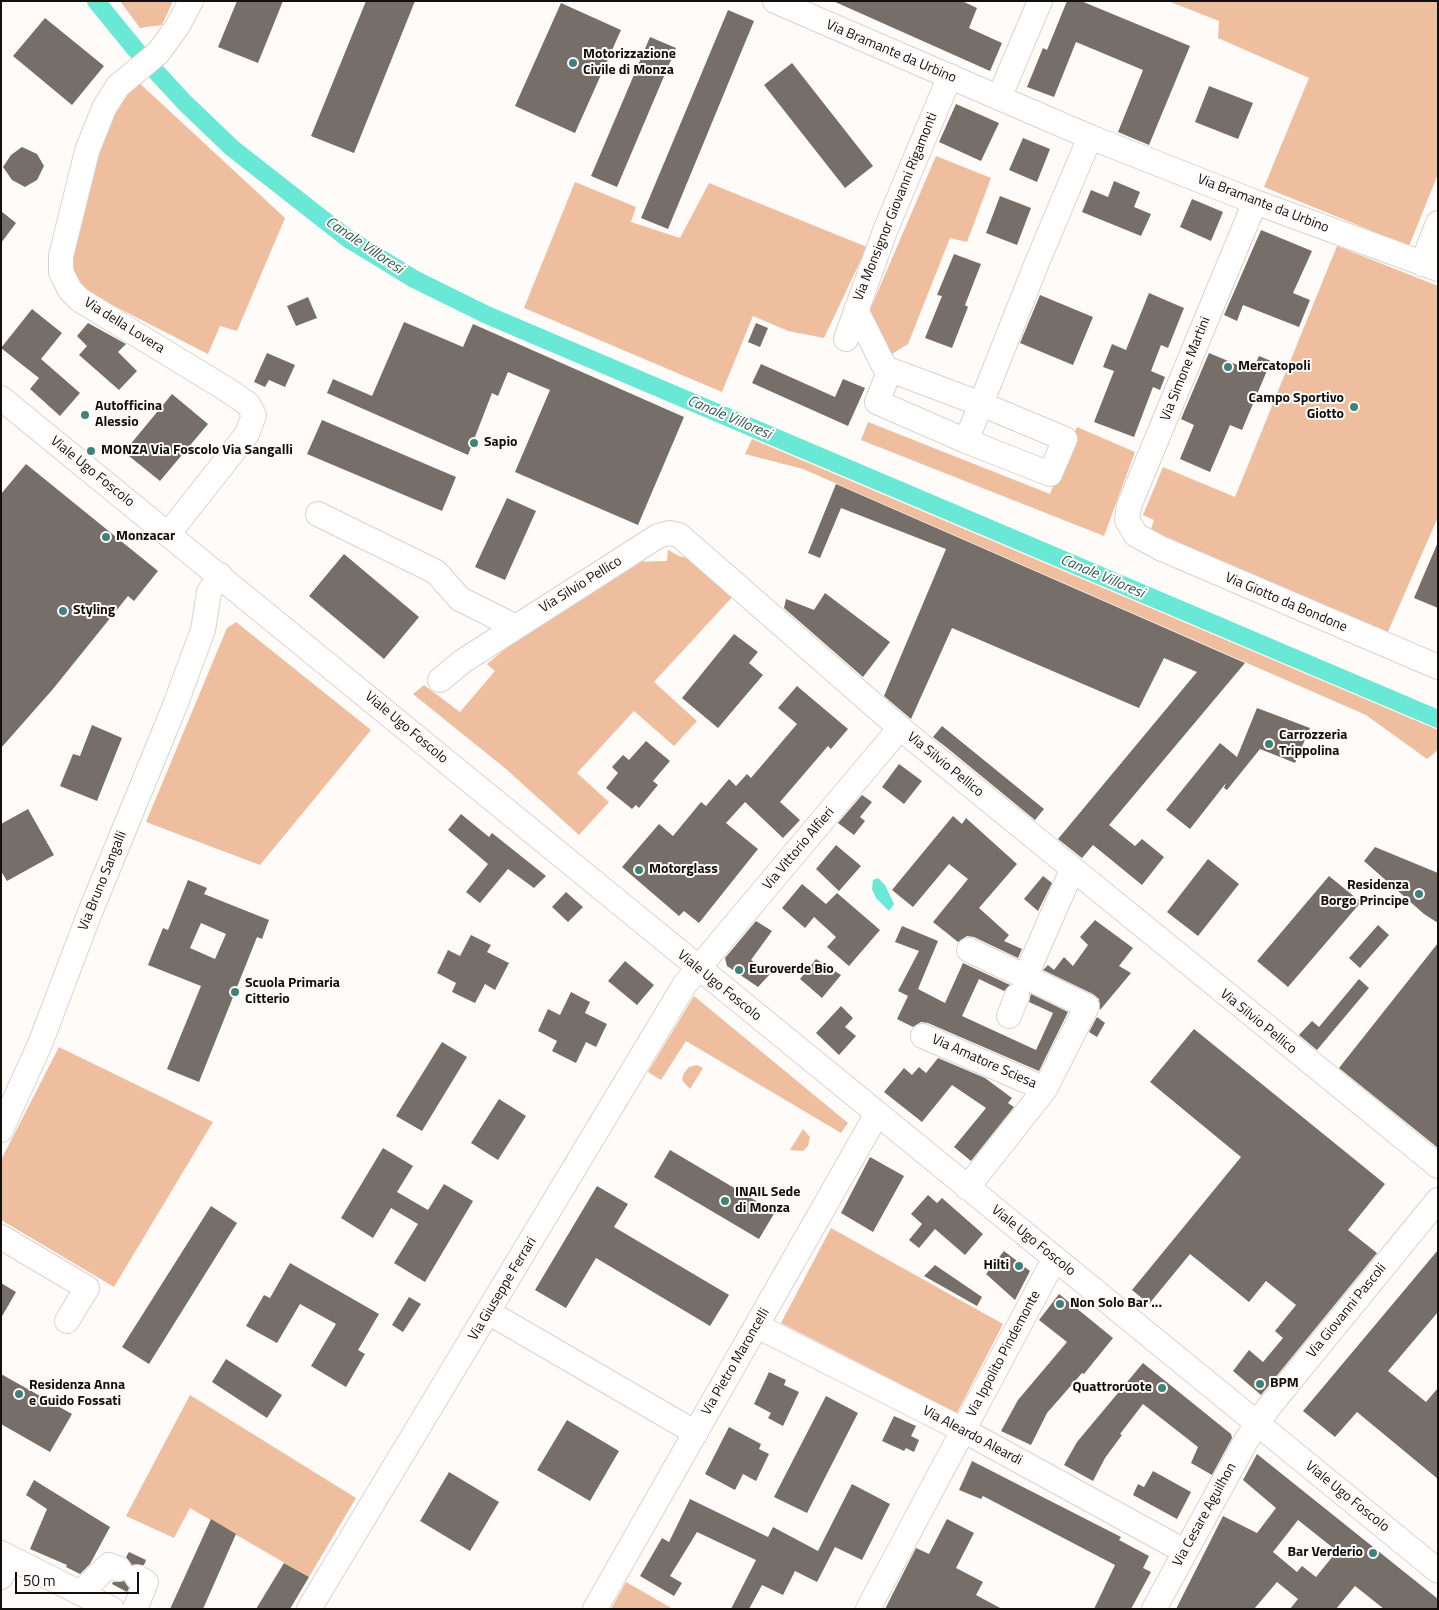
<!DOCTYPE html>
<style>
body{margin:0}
#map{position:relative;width:1439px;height:1610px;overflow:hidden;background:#fffbf9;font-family:"Titillium Web",sans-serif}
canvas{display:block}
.frame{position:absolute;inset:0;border:2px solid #120f0d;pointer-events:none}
.scale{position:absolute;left:15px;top:1572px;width:124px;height:22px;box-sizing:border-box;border:2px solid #120f0d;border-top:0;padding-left:6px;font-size:15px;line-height:18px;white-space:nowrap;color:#120f0d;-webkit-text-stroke:4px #fffbf9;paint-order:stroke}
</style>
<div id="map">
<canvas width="1439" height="1610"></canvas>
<div class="frame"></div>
<div class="scale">50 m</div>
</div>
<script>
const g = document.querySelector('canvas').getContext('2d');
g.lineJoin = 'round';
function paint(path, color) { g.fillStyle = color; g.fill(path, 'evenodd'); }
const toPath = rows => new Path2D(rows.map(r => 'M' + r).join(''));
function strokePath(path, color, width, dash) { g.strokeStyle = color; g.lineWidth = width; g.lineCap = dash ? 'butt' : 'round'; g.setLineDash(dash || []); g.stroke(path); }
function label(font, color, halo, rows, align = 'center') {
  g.font = font + ' "Titillium Web",sans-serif'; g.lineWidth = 4; g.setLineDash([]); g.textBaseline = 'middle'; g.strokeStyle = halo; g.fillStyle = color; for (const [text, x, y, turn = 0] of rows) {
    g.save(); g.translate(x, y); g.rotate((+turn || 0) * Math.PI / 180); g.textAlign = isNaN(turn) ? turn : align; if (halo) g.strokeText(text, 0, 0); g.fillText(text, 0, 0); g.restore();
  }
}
paint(toPath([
 [120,1,173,1,162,25,140,28],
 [1168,1,1438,1,1438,174,1409,246,1264,187,1309,78,1218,38,1219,21],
 [135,79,285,218,237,331,220,326,208,354,81,289,72,276,69,246,99,143],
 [936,156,991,178,967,242,950,238,908,344,884,359,869,312],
 [575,182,636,207,631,222,680,238,709,183,867,247,824,338,788,331,753,316,722,392,524,308],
 [1337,246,1438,286,1438,517,1387,634,1150,532,1154,520,1143,515,1163,467,1235,497],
 [868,422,1050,494,1077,427,1135,452,1104,536,861,440],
 [752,439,1438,730,1438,750,1427,759,1366,715,803,469,745,454],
 [668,550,679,556,697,560,735,594,654,682,697,721,674,746,634,711,577,773,609,802,579,835,506,769,413,694,424,685,460,712,495,671,487,664,539,621,628,562,667,561],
 [236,622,371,730,260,865,146,822,227,628],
 [694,996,848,1123,841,1133,686,1041,661,1080,648,1072],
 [59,1047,213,1122,114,1287,1,1220,1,1160],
 [697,1065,703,1068,690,1089,682,1080,684,1073,689,1067],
 [803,1129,810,1137,808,1146,803,1151,790,1150],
 [831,1228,1003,1324,957,1413,781,1323],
 [190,1395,356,1498,309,1577,190,1508,174,1538,126,1516],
 [626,1582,673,1609,611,1609]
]), '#eebe9f');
paint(toPath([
 [878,878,885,885,894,904,889,911,876,898,872,889,873,880]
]), '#6ae8d6');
strokePath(toPath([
 [96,1,136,50,185,103,232,148,347,238,414,279,487,315,1438,719]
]), '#6ae8d6', 18);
paint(toPath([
 [237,1,283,1,258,63,218,47],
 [366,1,415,1,354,153,311,136],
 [833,1,962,1,977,8,969,28,1002,43,990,71],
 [1067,1,1081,1,1190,46,1149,145,1118,132,1143,70,1076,42,1054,97,1027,87,1043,48,1047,50],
 [561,3,621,30,575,133,515,106],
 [728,10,754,21,668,229,641,218],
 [45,18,104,66,72,105,13,56],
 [650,37,676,48,617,187,591,176],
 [792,63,873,166,845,188,764,85],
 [1209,86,1253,103,1238,139,1195,122],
 [956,104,999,123,981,161,939,142],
 [1023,138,1050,149,1037,182,1009,170],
 [22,147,37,154,44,166,37,180,25,187,12,180,3,167,11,155],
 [1114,181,1140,192,1134,207,1151,214,1141,236,1082,212,1091,190,1108,197],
 [1000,196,1031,208,1017,245,986,233],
 [1192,199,1223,212,1211,241,1180,227],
 [1,211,16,223,1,243],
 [1261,230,1312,251,1293,293,1310,300,1299,327,1243,305,1237,321,1224,315],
 [954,254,981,264,965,305,968,307,952,348,925,338,942,296,937,295],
 [1149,293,1184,308,1168,348,1161,345,1151,371,1165,377,1160,390,1153,387,1134,437,1094,422,1114,371,1103,367,1112,344,1126,350],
 [1040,295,1093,317,1073,365,1020,343],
 [308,297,317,318,296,326,287,306],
 [32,309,62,333,41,359,80,393,60,416,30,389,39,378,1,348],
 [404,322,463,347,473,324,684,417,638,525,515,472,550,390,508,372,498,396,492,393,468,455,327,393,333,379,372,396],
 [88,323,126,344,118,352,137,371,119,390,79,355,87,346,77,336],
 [756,323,768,328,760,347,748,342],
 [267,353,295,365,285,387,269,380,265,387,254,382],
 [1209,353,1252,371,1259,356,1271,361,1242,430,1230,425,1210,472,1180,459,1194,425,1181,419],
 [761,364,835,397,843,379,865,388,848,426,752,383],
 [172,394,208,424,160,481,124,452],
 [322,420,456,477,442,511,307,454],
 [26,464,158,571,134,601,128,596,53,689,1,748,1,494],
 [836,484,1245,663,1109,825,1135,846,1142,839,1164,857,1142,885,1093,845,1082,858,1058,839,1197,672,1164,658,1139,708,952,628,911,719,884,696,946,549,841,508,820,558,808,553],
 [507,498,536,511,505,580,475,567],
 [1438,542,1438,608,1414,598],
 [344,554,419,617,384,659,309,596],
 [825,593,890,642,863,677,784,608,786,599,814,610],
 [734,634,758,652,749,663,763,675,718,728,682,698],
 [797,686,848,729,831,749,828,746,780,802,800,820,783,838,745,802,726,823,758,849,699,923,684,911,679,916,622,867,659,824,673,836,701,802,706,806,729,779,736,786,747,774,751,778,797,724,778,708],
 [1257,708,1310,728,1295,763,1260,749,1227,790,1224,788,1226,783,1190,829,1166,810,1220,743,1237,757],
 [92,725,122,738,97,801,60,786,73,754,80,756],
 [942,726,1044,809,1035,820,946,747,933,737],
 [646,741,670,761,653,781,658,785,639,808,636,805,632,809,606,788,618,773,612,767,623,755,629,760],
 [899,764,922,781,904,804,882,787],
 [862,795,872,802,860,817,865,821,854,835,838,823],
 [28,809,54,855,7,881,1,871,1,824],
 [461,814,489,837,492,833,546,876,534,888,508,869,480,903,466,892,488,864,448,830],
 [953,816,962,824,966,818,1017,864,979,908,1009,935,1004,941,1022,949,1018,958,974,937,967,936,958,942,933,922,968,879,949,864,913,907,892,890],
 [836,845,861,866,839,891,816,869],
 [1375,847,1438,873,1438,923,1424,914,1364,861],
 [1208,859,1239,884,1198,936,1167,912],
 [1043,876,1052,883,1038,911,1024,899],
 [1329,876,1361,902,1288,987,1257,961],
 [188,880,207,888,204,894,269,920,262,939,257,937,199,1082,167,1069,201,986,148,965,163,928,168,930],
 [201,923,226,934,215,959,190,948],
 [802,884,826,904,837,893,880,930,849,966,827,947,836,937,814,917,805,928,782,908],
 [566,892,583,907,568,922,552,907],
 [1095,920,1133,948,1119,966,1131,973,1100,1010,1099,999,1093,994,1043,970,1048,965,1054,970,1064,957,1073,966,1088,945,1080,937],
 [756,921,772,931,751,960,770,974,758,987,727,966,725,958],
 [1378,925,1389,935,1360,968,1349,958],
 [902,926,938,941,918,989,945,1003,963,963,1010,985,1004,991,979,979,962,1016,1036,1050,1053,1013,1029,1002,1031,994,1068,1012,1039,1071,928,1023,921,1022,913,1027,897,1019,908,996,898,991,919,951,895,942],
 [471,935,491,945,487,952,509,963,495,990,485,984,475,1003,452,992,456,983,437,973,448,950,460,956],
 [1438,943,1438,1148,1339,1068],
 [816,959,841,975,822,998,800,979],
 [625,961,654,985,637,1005,608,981],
 [1359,979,1369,988,1317,1050,1299,1035,1312,1021,1319,1027],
 [571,992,590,1002,585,1013,607,1024,596,1047,586,1042,576,1063,552,1051,557,1041,538,1031,548,1009,560,1015],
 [841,1006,853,1018,845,1027,856,1036,839,1055,816,1033],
 [1097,1017,1105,1023,1097,1037,1089,1032],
 [1194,1029,1385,1184,1348,1230,1377,1253,1261,1395,1233,1371,1249,1350,1263,1362,1283,1338,1275,1331,1296,1305,1266,1281,1249,1302,1190,1254,1149,1304,1132,1290,1241,1157,1150,1082],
 [442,1042,467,1057,422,1131,396,1116],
 [938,1058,985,1078,1012,1098,1008,1103,1014,1107,971,1161,954,1147,986,1108,952,1085,922,1122,884,1092,904,1068,912,1075,919,1067,926,1073],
 [499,1099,526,1116,498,1160,471,1143],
 [383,1148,413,1166,397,1192,428,1210,444,1184,473,1201,425,1282,394,1263,418,1224,391,1208,373,1238,341,1218],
 [670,1150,775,1212,759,1239,654,1177],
 [870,1157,904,1176,873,1232,841,1213],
 [597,1186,628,1204,614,1227,729,1295,710,1326,596,1258,566,1308,535,1290],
 [928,1195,937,1203,942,1198,983,1234,965,1255,935,1229,919,1248,909,1240,922,1224,911,1214],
 [211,1206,237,1223,149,1364,122,1347],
 [1438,1250,1438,1312,1388,1371,1426,1402,1438,1388,1438,1479,1357,1412,1335,1437,1303,1411],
 [1004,1251,1030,1271,1015,1300,986,1274],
 [290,1263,379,1314,358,1350,365,1354,346,1387,311,1366,336,1324,300,1304,277,1343,246,1326,264,1295,270,1298],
 [935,1265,982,1297,977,1306,924,1276],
 [1,1283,16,1292,1,1318],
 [1059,1294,1113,1338,1084,1374,1082,1373,1047,1413,1031,1445,1001,1431,1018,1400,1067,1342,1039,1320],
 [409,1297,421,1304,403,1332,392,1325],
 [226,1359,282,1395,267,1418,212,1382],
 [1143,1363,1231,1434,1232,1438,1212,1475,1191,1463,1198,1447,1143,1404,1120,1434,1122,1435,1105,1458,1093,1481,1064,1465,1077,1442],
 [769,1372,786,1380,784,1385,799,1392,783,1426,768,1418,771,1413,754,1404],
 [1,1374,72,1414,50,1452,1,1424],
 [826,1396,858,1413,807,1513,774,1497],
 [894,1416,916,1426,911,1436,919,1440,914,1452,906,1448,904,1451,882,1441],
 [567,1420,619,1451,590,1501,537,1470],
 [729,1427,761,1444,759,1449,769,1454,756,1481,743,1474,735,1490,705,1474],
 [1257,1454,1438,1599,1438,1609,1384,1609,1355,1586,1336,1609,1290,1609,1298,1599,1277,1582,1254,1609,1176,1609,1223,1516,1257,1533,1276,1508,1243,1480],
 [1298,1520,1337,1551,1316,1577,1302,1566,1297,1572,1273,1552],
 [972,1461,1121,1537,1119,1540,1149,1556,1143,1568,1151,1572,1131,1609,1094,1609,1115,1565,983,1496,981,1499,959,1490],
 [1153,1471,1191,1492,1177,1519,1133,1495,1138,1484,1144,1487],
 [449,1472,499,1502,470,1551,420,1521],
 [34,1480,110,1527,90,1564,80,1574,66,1567,67,1565,30,1549,47,1509,26,1495],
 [852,1484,890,1504,862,1560,835,1547,817,1582,795,1571,783,1595,762,1585,749,1609,731,1609,756,1560,697,1532,670,1576,682,1583,674,1596,640,1576,662,1538,669,1542,690,1499,768,1537,773,1527,818,1551],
 [211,1519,236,1534,203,1609,170,1609],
 [947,1519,974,1533,956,1568,983,1582,976,1595,1002,1609,885,1609,916,1548,929,1554],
 [129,1552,146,1560,144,1565,132,1565,126,1557],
 [284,1563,309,1577,290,1609,256,1609],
 [124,1581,129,1588,127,1592,112,1584,113,1582]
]), '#766e69');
const minor = toPath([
 [775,1,1090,137,1255,202,1438,269],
 [999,98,1040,1],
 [1255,202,1129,506,1127,520,1136,535,1160,548,1438,667],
 [1422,264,1438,223],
 [856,310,885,368,981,404,1065,439,1050,474,966,441,981,404,1036,265,1090,137],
 [846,339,885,231,950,76],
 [890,370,877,402,966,441],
 [1,398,1438,1571],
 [318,514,436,572,460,599,516,627],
 [169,533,247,434,254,415,248,404,226,389,80,300,70,290,61,272,61,256,87,151,104,108,118,86,158,53,177,27,191,1],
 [440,680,463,661,658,536,669,533,679,535,900,728,1438,1166],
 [1024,980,1072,870],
 [1009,1016,1017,996],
 [923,1036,1045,1089,1087,1006,969,950],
 [1,1130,40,1044,89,915,174,708,203,630,209,592,220,575],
 [967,1188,1045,1089],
 [1,1237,87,1288,67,1321],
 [488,1312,696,1433],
 [757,1326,963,1430,1184,1551],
 [1,1553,112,1609],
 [1,1577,11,1559],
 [80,1593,109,1565,119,1569],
 [135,1609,146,1582,137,1577],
 [309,1609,685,984,900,728],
 [595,1609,877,1114],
 [868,1609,1055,1258],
 [1154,1609,1246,1441,1268,1408,1438,1200]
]);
strokePath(minor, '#dbd2cd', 26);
strokePath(minor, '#fff', 24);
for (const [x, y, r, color] of [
 [573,63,5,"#3e8379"],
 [1228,367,5,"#3e8379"],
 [1354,407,5,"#3e8379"],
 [85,415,5,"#3e8379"],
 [474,443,5,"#3e8379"],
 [91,451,5,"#3e8379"],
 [106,537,5,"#3e8379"],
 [63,611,5,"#3e8379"],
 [1269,744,5,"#3e8379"],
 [639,870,5,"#3e8379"],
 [1419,894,5,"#3e8379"],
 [739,970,5,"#3e8379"],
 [235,992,5,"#3e8379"],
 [725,1201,5,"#3e8379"],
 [1019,1266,5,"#3e8379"],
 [1060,1304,5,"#3e8379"],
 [1260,1384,5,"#3e8379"],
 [1162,1388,5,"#3e8379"],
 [19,1394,5,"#3e8379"],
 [1373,1553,5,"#3e8379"]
]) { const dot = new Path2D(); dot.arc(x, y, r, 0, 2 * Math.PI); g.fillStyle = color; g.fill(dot); strokePath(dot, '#fffbf9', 2); }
label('14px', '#120f0d', '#fffbf9', [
 ["Via Bramante da Urbino",891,52,23],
 ["Via Bramante da Urbino",1263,204,21],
 ["Via Monsignor Giovanni Rigamonti",896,207,-68],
 ["Via della Lovera",124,326,32],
 ["Via Simone Martini",1186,369,-68],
 ["Viale Ugo Foscolo",92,472,39],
 ["Via Silvio Pellico",581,585,-32],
 ["Via Giotto da Bondone",1286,603,23],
 ["Viale Ugo Foscolo",406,728,40],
 ["Via Silvio Pellico",945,765,39],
 ["Via Vittorio Alfieri",799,849,-50],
 ["Via Bruno Sangalli",103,881,-68],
 ["Viale Ugo Foscolo",719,986,39],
 ["Via Silvio Pellico",1258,1022,39],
 ["Via Amatore Sciesa",984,1062,24],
 ["Viale Ugo Foscolo",1033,1241,39],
 ["Via Giuseppe Ferrari",503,1289,-59],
 ["Via Giovanni Pascoli",1347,1311,-51],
 ["Via Ippolito Pindemonte",1004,1354,-62],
 ["Via Pietro Maroncelli",736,1362,-60],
 ["Via Aleardo Aleardi",972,1436,28],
 ["Viale Ugo Foscolo",1347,1497,39],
 ["Via Cesare Aguilhon",1205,1515,-61]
]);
label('bold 14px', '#120f0d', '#fffbf9', [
 ["Motorizzazione",583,55],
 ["Civile di Monza",583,71],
 ["Mercatopoli",1238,367],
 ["Campo Sportivo",1344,399,"right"],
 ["Giotto",1344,415,"right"],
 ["Autofficina",95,407],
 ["Alessio",95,423],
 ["Sapio",484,443],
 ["MONZA Via Foscolo Via Sangalli",101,451],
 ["Monzacar",116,537],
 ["Styling",73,611],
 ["Carrozzeria",1279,736],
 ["Trippolina",1279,752],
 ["Motorglass",649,870],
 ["Residenza",1409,886,"right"],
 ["Borgo Principe",1409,902,"right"],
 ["Euroverde Bio",749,970],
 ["Scuola Primaria",245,984],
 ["Citterio",245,1000],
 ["INAIL Sede",735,1193],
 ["di Monza",735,1209],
 ["Hilti",1009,1266,"right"],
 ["Non Solo Bar ...",1070,1304],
 ["BPM",1270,1384],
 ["Residenza Anna",29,1386],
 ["e Guido Fossati",29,1402],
 ["Quattroruote",1152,1388,"right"],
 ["Bar Verderio",1363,1553,"right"]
], 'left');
label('italic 15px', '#2b6059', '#fffbf9', [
 ["Canale Villoresi",364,246,34],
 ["Canale Villoresi",729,418,23],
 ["Canale Villoresi",1102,577,23]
]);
</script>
